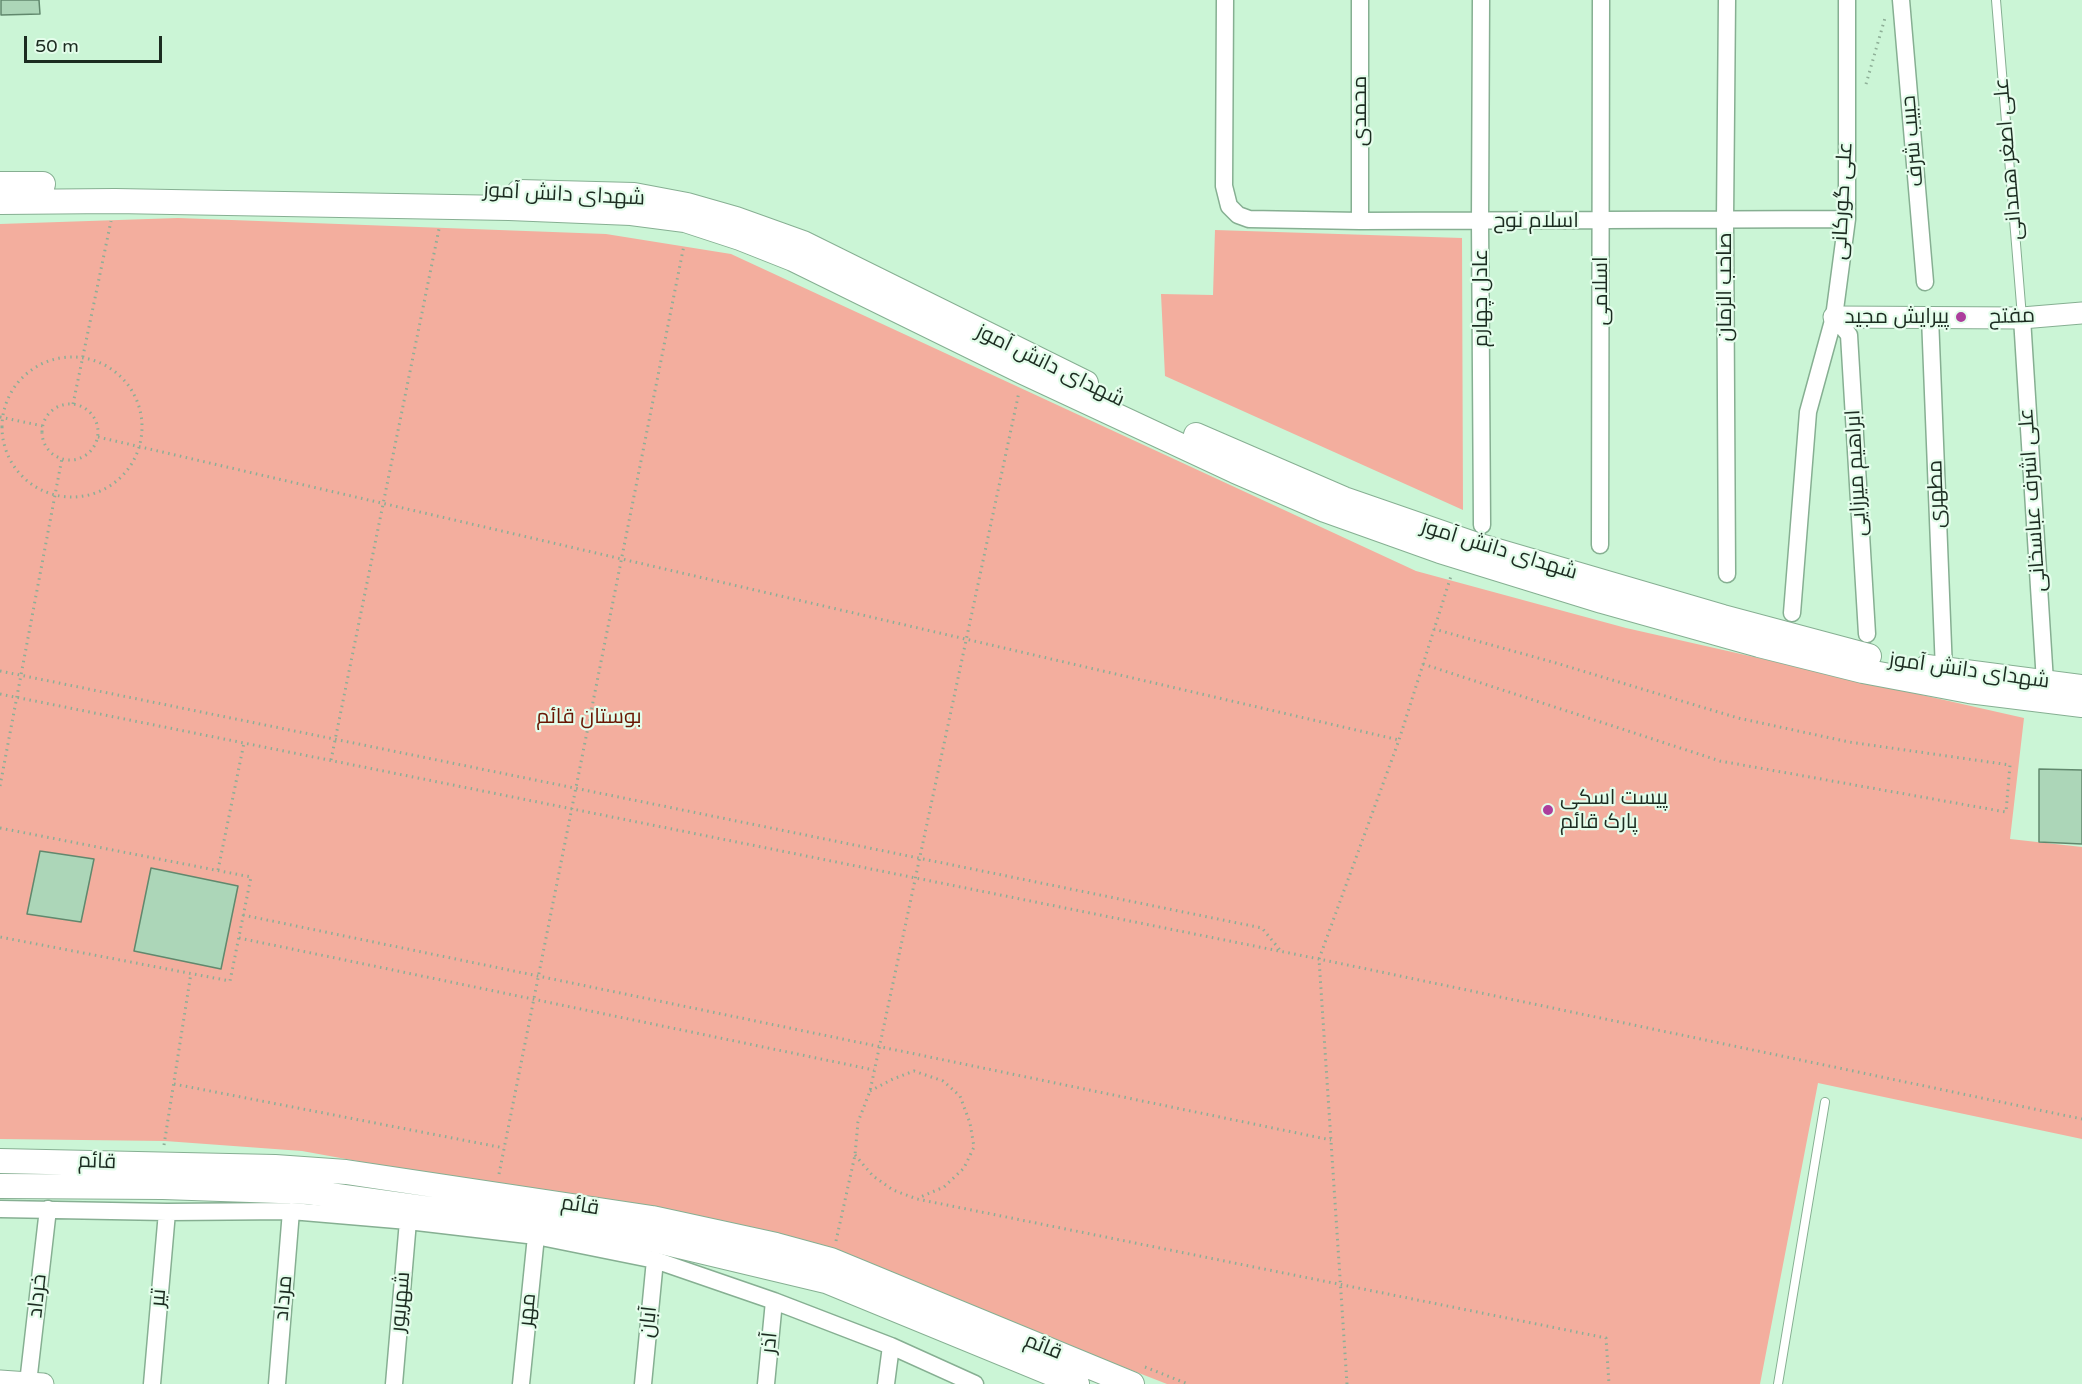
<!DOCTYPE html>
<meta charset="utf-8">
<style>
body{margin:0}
#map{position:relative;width:2082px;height:1384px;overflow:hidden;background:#cbf5d6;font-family:"Varela Round",sans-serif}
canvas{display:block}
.scale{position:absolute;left:24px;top:36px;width:138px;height:27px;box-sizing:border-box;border:3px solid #1c2c21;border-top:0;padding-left:8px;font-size:18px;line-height:21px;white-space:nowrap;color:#1c2c21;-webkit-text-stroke:4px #e4fdeb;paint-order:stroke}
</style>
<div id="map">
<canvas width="2082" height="1384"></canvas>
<div class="scale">50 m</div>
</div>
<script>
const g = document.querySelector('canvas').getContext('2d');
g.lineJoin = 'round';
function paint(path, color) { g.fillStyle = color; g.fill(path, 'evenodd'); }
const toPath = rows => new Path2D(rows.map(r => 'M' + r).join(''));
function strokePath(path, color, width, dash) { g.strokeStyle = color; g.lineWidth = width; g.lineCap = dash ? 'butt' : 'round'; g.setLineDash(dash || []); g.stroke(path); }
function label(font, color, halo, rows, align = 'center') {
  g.font = font + ' "Varela Round",Cairo,sans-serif'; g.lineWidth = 4.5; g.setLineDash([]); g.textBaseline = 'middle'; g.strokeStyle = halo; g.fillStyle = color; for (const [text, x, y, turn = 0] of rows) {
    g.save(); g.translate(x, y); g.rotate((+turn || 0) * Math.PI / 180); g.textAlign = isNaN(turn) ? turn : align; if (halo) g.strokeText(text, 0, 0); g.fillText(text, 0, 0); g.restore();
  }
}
paint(toPath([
 [178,218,606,234,731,254,1416,571,1626,628,2024,718,2010,839,2082,847,2082,1139,1818,1083,1760,1384,1167,1384,803,1242,302,1151,165,1141,0,1139,0,224],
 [1215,230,1462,238,1463,510,1165,376,1161,294,1213,295]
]), '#f3ae9e');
const building = toPath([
 [1,0,39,0,40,14,1,15,1,0],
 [2039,769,2082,770,2082,844,2039,842,2039,769],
 [40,851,94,859,81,922,27,914,40,851],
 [151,868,238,886,221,969,134,951,151,868]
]);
paint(building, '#acd6b8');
strokePath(building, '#61886d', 1.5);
const service = toPath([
 [1996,0,2022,317],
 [1778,1384,1825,1102]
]);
const minor = toPath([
 [1225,0,1224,186,1229,206,1238,215,1249,219,1360,221,1847,219],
 [1481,0,1480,221,1482,525],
 [1901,0,1925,282],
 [1360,221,1360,0],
 [1834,317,1849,335,1867,634],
 [1930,317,1944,671],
 [2022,318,2045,682],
 [1600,545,1601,0],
 [1727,574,1725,220,1727,0],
 [1792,613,1808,412,1834,317,1847,219,1847,0],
 [0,1209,167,1212,291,1211,408,1221,536,1236,655,1260,774,1301,891,1346,975,1384],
 [28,1383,48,1209],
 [152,1384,167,1212],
 [277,1384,291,1211],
 [394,1384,408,1221],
 [521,1384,536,1236],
 [643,1384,655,1260],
 [766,1384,774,1301],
 [886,1384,891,1346]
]);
const tertiary = toPath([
 [1834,317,2022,318,2082,313],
 [0,1381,43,1384]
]);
const secondary = toPath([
 [0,184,43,184],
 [519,192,634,195,687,205,736,219,803,243,1086,383],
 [0,202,115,201,509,208,631,213,685,220,740,238,793,259,1023,372,1235,471,1325,510,1440,551,1602,601,1759,645,1863,671,1969,691,2082,705],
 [1196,435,1344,499,1477,545,1723,617,1869,656],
 [1927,667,2082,687],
 [0,1161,275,1167,346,1172,652,1218,776,1245,831,1260,1132,1384],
 [0,1186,163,1187,308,1192,654,1240,826,1281,1077,1384]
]);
strokePath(service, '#86af92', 10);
strokePath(minor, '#86af92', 19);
strokePath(tertiary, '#86af92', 23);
strokePath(secondary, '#86af92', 26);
strokePath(toPath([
 [1866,84,1885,18],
 '2 427a70 70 0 1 1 140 0a70 70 0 1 1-140 0Z',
 [73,404,111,221],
 '42 432a28 28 0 1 1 56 0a28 28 0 1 1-56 0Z',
 [0,417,43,426],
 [98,437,1399,740],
 [1423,664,1720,761,2006,812,2010,765,1849,742,1738,718,1556,663,1434,629],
 [0,671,1262,928,1280,950],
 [0,694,1319,959,2082,1119],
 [331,760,439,229],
 [0,786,62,458],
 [0,828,251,877,230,981,0,937],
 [218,870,244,743],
 [243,915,1331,1140],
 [239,938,874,1070],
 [174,1084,504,1148],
 [870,1091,893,1079,914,1071,943,1081,960,1096,970,1123,974,1147,964,1168,944,1187,918,1198],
 [164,1145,191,973],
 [855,1155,873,1176,893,1190,917,1199,1606,1338,1609,1384],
 [499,1174,684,245],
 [836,1241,855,1155,858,1122,870,1091,1019,392],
 [1145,1367,1188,1384],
 [1347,1384,1319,959,1399,740,1451,576]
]), '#8dae96', 3, [1.5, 4.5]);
strokePath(service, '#fff', 8);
strokePath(minor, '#fff', 16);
strokePath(tertiary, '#fff', 21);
strokePath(secondary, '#fff', 24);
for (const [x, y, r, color] of [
 [1961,317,6,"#ac3e9c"],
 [1548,810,6,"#ac3e9c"]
]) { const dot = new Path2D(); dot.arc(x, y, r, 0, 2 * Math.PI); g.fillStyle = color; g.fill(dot); strokePath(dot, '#e4fdeb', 2); }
label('21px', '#1c2c21', '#e4fdeb', [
 ["محمدی",1360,111,-90],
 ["حبیب شرف",1913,141,-95],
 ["علی اصغر همدانی",2009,159,-95],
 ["شهدای دانش آموز",564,195,3],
 ["علی گورکانی",1843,201,-87],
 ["اسلام نوح",1536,221],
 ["صاحب الزمان",1725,287,-90],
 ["اسلامی",1601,291,-90],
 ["عادل چهارم",1481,298,-90],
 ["مفتح",2012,317,-2],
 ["شهدای دانش آموز",1050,366,26],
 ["ابراهیم میرزایی",1857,473,-93],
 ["مطهری",1937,494,-92],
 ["علی اشرف عباسخانی",2033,500,-94],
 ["شهدای دانش آموز",1499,550,17],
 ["شهدای دانش آموز",1969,671,8],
 ["قائم",97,1162,2],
 ["قائم",580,1206,9],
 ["خرداد",38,1296,-84],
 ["تیر",159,1298,-85],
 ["مرداد",284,1298,-85],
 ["شهریور",401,1302,-85],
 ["مهر",528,1310,-84],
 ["آبان",649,1322,-84],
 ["آذر",770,1343,-84],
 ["قائم",1043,1347,22]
]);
label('21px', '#1c2c21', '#e4fdeb', [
 ["پیرایش مجید",1949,317],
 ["پیست اسکی",1560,798,"left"],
 ["پارک قائم",1560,822,"left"]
], 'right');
label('21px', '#691704', '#e4fdeb', [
 ["بوستان قائم",589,717]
]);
</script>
